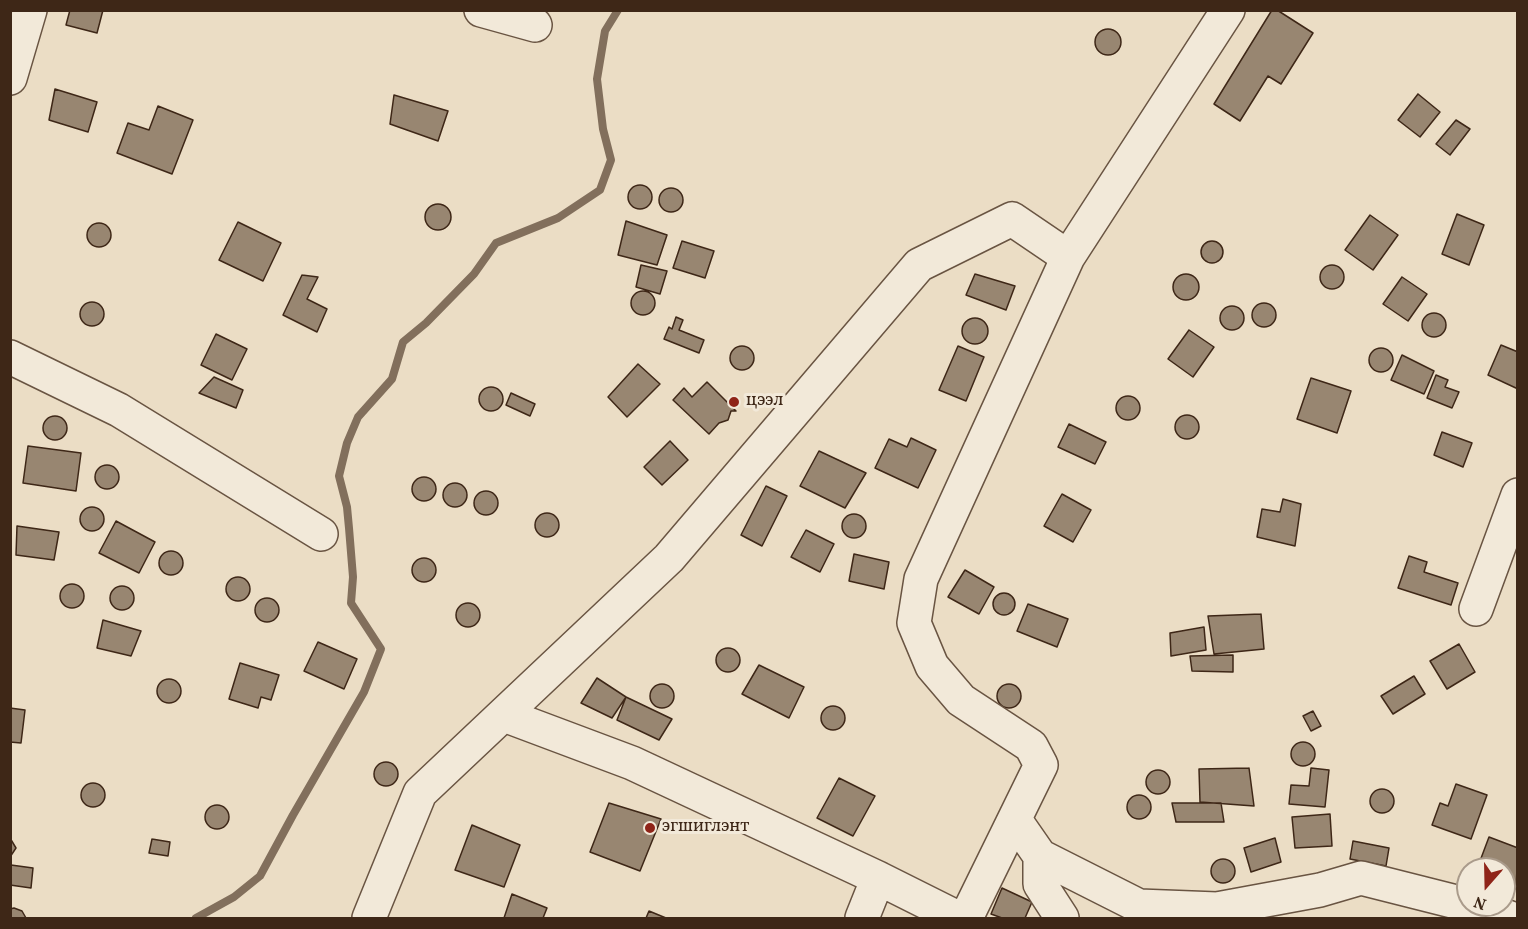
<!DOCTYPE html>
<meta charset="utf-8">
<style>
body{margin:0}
#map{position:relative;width:1528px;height:929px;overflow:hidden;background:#ebddc5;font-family:Vollkorn,serif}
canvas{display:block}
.frame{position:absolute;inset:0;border:12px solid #3e2717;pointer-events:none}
.north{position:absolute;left:1456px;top:857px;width:60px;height:60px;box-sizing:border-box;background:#f2e9d9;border:2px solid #aa9b8b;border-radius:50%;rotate:200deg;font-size:16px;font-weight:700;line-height:24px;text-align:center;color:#3e2717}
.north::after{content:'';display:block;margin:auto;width:21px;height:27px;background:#8f2418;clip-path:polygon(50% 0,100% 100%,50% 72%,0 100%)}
</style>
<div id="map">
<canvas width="1528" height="929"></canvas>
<div class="frame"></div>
<div class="north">N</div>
</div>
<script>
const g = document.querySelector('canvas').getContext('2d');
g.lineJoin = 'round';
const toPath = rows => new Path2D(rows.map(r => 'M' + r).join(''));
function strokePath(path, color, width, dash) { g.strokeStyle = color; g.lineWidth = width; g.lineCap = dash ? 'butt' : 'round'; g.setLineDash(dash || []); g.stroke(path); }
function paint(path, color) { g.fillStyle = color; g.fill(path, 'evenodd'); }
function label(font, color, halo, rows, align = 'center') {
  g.font = font + ' Vollkorn,serif'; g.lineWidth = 6; g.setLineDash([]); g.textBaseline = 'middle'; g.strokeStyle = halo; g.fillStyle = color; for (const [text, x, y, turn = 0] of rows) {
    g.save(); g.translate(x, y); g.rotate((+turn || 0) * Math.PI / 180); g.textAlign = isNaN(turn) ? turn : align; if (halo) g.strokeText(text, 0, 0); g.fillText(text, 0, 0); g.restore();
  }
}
strokePath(toPath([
 [196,918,234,897,260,876,293,815,364,692,381,649,351,603,353,577,349,528,347,507,339,476,347,443,358,417,392,379,403,342,426,323,474,274,496,243,558,218,600,190,611,160,603,129,597,79,605,31,618,10]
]), '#826f5c', 8);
const building = toPath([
 [70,10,103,10,97,33,66,25,70,10],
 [1272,10,1277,10,1313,33,1281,84,1268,76,1240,121,1214,104,1272,10],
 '1095 42a13 13 0 1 1 26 0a13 13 0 1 1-26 0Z',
 [55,89,97,102,88,132,49,120,55,89],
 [1418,94,1440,112,1420,137,1398,120,1418,94],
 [394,95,448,111,438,141,390,124,394,95],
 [158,106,193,120,172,174,117,153,128,123,149,130,158,106],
 [1456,120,1470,129,1450,155,1436,144,1456,120],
 '628 197a12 12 0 1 1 24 0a12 12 0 1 1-24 0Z',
 '659 200a12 12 0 1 1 24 0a12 12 0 1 1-24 0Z',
 '425 217a13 13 0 1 1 26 0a13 13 0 1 1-26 0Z',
 [1457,214,1484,225,1469,265,1442,254,1457,214],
 [1370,215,1398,235,1373,270,1345,250,1370,215],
 [626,221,667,235,657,265,618,255,626,221],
 [238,222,281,243,263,281,219,260,238,222],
 '87 235a12 12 0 1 1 24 0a12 12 0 1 1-24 0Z',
 '1201 252a11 11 0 1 1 22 0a11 11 0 1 1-22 0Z',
 [682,241,714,251,705,278,673,268,682,241],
 [641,265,667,271,660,294,636,287,641,265],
 '1320 277a12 12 0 1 1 24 0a12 12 0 1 1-24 0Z',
 '1173 287a13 13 0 1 1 26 0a13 13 0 1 1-26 0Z',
 [975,274,1015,286,1006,310,966,295,975,274],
 [302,275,318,277,307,299,327,309,317,332,283,315,302,275],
 [1402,277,1427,294,1408,321,1383,304,1402,277],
 '631 303a12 12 0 1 1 24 0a12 12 0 1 1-24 0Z',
 '80 314a12 12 0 1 1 24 0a12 12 0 1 1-24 0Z',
 '1252 315a12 12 0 1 1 24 0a12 12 0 1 1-24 0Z',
 '1220 318a12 12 0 1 1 24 0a12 12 0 1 1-24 0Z',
 '1422 325a12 12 0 1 1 24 0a12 12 0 1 1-24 0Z',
 [676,317,683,320,679,330,704,340,699,353,664,339,669,327,672,329,676,317],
 '962 331a13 13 0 1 1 26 0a13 13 0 1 1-26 0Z',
 [1189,330,1214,347,1193,377,1168,359,1189,330],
 [216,334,247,349,232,380,201,365,216,334],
 [1501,345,1518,352,1518,389,1488,375,1501,345],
 [958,346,984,357,966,401,939,390,958,346],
 '730 358a12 12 0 1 1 24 0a12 12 0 1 1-24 0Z',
 '1369 360a12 12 0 1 1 24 0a12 12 0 1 1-24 0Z',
 [1402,355,1434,371,1424,394,1391,380,1402,355],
 [638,364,660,384,627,417,608,397,638,364],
 [1436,375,1448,380,1445,387,1459,392,1452,408,1427,398,1436,375],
 [214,377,243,390,236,408,199,393,214,377],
 [1311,378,1351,391,1337,433,1297,419,1311,378],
 [707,382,736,411,731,411,728,420,719,423,709,434,673,400,684,388,692,397,707,382],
 '479 399a12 12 0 1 1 24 0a12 12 0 1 1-24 0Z',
 [511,393,535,404,530,416,506,405,511,393],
 '1116 408a12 12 0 1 1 24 0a12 12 0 1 1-24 0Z',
 '1175 427a12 12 0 1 1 24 0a12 12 0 1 1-24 0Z',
 '43 428a12 12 0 1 1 24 0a12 12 0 1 1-24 0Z',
 [1069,424,1106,442,1095,464,1058,447,1069,424],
 [1442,432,1472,443,1463,467,1434,455,1442,432],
 [911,438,936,450,918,488,875,468,889,439,907,447,911,438],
 [670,441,688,460,662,485,644,467,670,441],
 [28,446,81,453,76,491,23,483,28,446],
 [819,451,866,473,845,508,800,486,819,451],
 '95 477a12 12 0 1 1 24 0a12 12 0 1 1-24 0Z',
 '412 489a12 12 0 1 1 24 0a12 12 0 1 1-24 0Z',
 '443 495a12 12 0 1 1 24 0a12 12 0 1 1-24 0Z',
 [766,486,787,496,762,546,741,535,766,486],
 '474 503a12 12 0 1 1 24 0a12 12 0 1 1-24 0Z',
 [1062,494,1091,510,1073,542,1044,526,1062,494],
 [1283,499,1301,504,1295,546,1257,537,1262,509,1280,512,1283,499],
 '80 519a12 12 0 1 1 24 0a12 12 0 1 1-24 0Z',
 '535 525a12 12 0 1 1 24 0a12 12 0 1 1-24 0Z',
 '842 526a12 12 0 1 1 24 0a12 12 0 1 1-24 0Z',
 [116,521,155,542,139,573,99,553,116,521],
 [17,526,59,532,54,560,16,555,17,526],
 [806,530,834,544,820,572,791,557,806,530],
 '159 563a12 12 0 1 1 24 0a12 12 0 1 1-24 0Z',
 [854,554,889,562,884,589,849,581,854,554],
 [1409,556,1427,562,1424,572,1458,583,1451,605,1398,588,1409,556],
 '412 570a12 12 0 1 1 24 0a12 12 0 1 1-24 0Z',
 [965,570,994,587,979,614,948,597,965,570],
 '226 589a12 12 0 1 1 24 0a12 12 0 1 1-24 0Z',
 '60 596a12 12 0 1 1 24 0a12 12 0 1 1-24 0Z',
 '110 598a12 12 0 1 1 24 0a12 12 0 1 1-24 0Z',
 '993 604a11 11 0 1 1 22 0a11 11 0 1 1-22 0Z',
 '255 610a12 12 0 1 1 24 0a12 12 0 1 1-24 0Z',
 '456 615a12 12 0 1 1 24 0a12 12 0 1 1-24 0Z',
 [1028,604,1068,619,1057,647,1017,631,1028,604],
 [1261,614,1264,649,1214,654,1208,616,1261,614],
 [103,620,141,631,131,656,97,648,103,620],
 [1204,627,1206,650,1171,656,1170,633,1204,627],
 [318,642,357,659,344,689,304,671,318,642],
 [1459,644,1475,672,1447,689,1430,661,1459,644],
 '716 660a12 12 0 1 1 24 0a12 12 0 1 1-24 0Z',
 [1233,655,1233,672,1192,671,1190,656,1233,655],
 [240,663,279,675,271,700,261,697,258,708,229,699,240,663],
 [759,665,804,687,789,718,742,694,759,665],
 [1414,676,1425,694,1393,714,1381,696,1414,676],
 [597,678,626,697,612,718,581,703,597,678],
 '157 691a12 12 0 1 1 24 0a12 12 0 1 1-24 0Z',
 '650 696a12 12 0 1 1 24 0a12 12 0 1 1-24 0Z',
 '997 696a12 12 0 1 1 24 0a12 12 0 1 1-24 0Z',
 [626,697,672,719,659,740,617,720,626,697],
 '821 718a12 12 0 1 1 24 0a12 12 0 1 1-24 0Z',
 [10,708,25,710,21,743,10,742,10,708],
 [1313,711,1321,726,1311,731,1303,716,1313,711],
 '1291 754a12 12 0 1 1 24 0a12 12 0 1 1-24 0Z',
 '374 774a12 12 0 1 1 24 0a12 12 0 1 1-24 0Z',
 [1249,768,1254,806,1200,802,1199,769,1249,768],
 [1311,768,1329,770,1325,807,1289,804,1291,785,1309,786,1311,768],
 '1146 782a12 12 0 1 1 24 0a12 12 0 1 1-24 0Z',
 [839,778,875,796,853,836,817,818,839,778],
 '81 795a12 12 0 1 1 24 0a12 12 0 1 1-24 0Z',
 [1456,784,1487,795,1471,839,1432,825,1440,803,1448,806,1456,784],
 '1370 801a12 12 0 1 1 24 0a12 12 0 1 1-24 0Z',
 '1127 807a12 12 0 1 1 24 0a12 12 0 1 1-24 0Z',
 [609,803,661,819,640,871,590,852,609,803],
 [1172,803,1221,803,1224,822,1176,822,1172,803],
 '205 817a12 12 0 1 1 24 0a12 12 0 1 1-24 0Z',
 [1330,814,1332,846,1295,848,1292,817,1330,814],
 [472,825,520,845,504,887,455,870,472,825],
 [1489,837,1518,848,1516,889,1504,884,1504,869,1477,869,1489,837],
 [10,838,16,848,10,857,10,838],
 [1275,838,1281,862,1251,872,1244,848,1275,838],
 [152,839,170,842,168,856,149,853,152,839],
 [1353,841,1389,848,1386,866,1350,859,1353,841],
 '1211 871a12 12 0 1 1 24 0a12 12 0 1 1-24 0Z',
 [11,865,33,868,31,888,10,885,11,865],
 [1002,888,1032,902,1025,918,1002,918,991,914,1002,888],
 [512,894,547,908,543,918,504,918,512,894],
 [14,908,22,911,26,918,10,918,10,909,14,908],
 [649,911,666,918,646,918,649,911]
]);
paint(building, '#988671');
strokePath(building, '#3e2717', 1.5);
const minor = toPath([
 [481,10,535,25],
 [10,78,30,10],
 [10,357,119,410,321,534],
 [1476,609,1518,495],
 [504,715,632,763,878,878,958,918],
 [1015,820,1040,856,1139,906,1217,909,1320,890,1361,878,1468,905],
 [1040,856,1040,884,1062,918],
 [1469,905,1491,911,1510,918],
 [369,918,420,793,669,558,919,265,1012,219,1068,257,1228,10],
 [862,918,878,878],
 [966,918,1041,765,1031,746,961,700,932,666,914,623,921,579,1068,257]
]);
strokePath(minor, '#695442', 36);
strokePath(minor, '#f2e9d9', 33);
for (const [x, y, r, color] of [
 [734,402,6,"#8f2418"],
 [650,828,6,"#8f2418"]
]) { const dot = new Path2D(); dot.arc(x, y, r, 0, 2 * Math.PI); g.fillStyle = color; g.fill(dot); strokePath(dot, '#f2e9d9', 2); }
label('18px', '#3e2717', '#f2e9d9', [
 ["цээл",746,402],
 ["эгшиглэнт",662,828]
], 'left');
</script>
